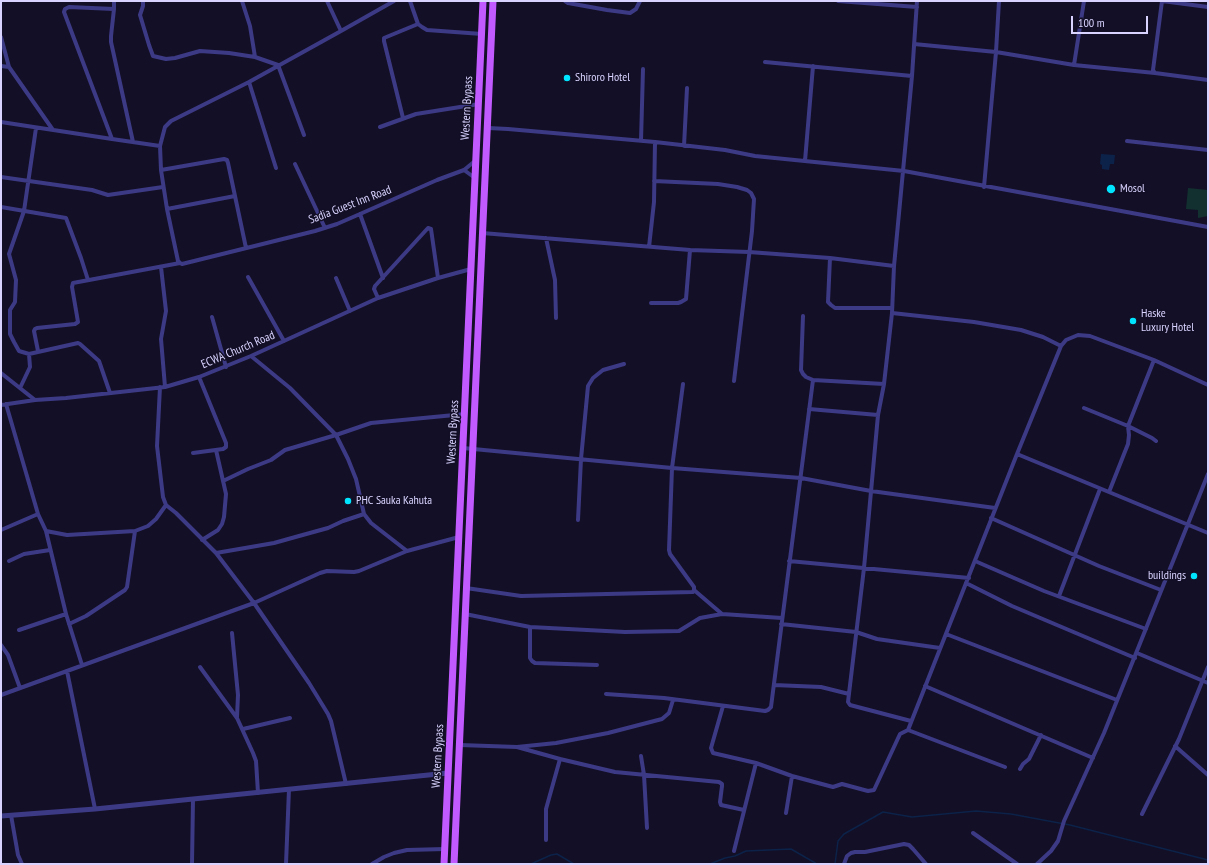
<!DOCTYPE html>
<style>
body{margin:0}
#map{position:relative;width:1209px;height:865px;overflow:hidden;background:#130f26;font-family:"PT Sans Narrow",sans-serif}
canvas{display:block}
.frame{position:absolute;inset:0;border:2px solid #d9d4ff;pointer-events:none}
.scale{position:absolute;left:1071px;top:16px;width:77px;height:18px;box-sizing:border-box;border:2px solid #d9d4ff;border-top:0;padding-left:5px;font-size:12px;line-height:14px;white-space:nowrap;color:#d9d4ff;-webkit-text-stroke:3px #130f26;paint-order:stroke}
</style>
<div id="map">
<canvas width="1209" height="865"></canvas>
<div class="frame"></div>
<div class="scale">100 m</div>
</div>
<script>
const g = document.querySelector('canvas').getContext('2d');
g.lineJoin = 'round';
function paint(path, color) { g.fillStyle = color; g.fill(path, 'evenodd'); }
const toPath = rows => new Path2D(rows.map(r => 'M' + r).join(''));
function strokePath(path, color, width, dash) { g.strokeStyle = color; g.lineWidth = width; g.lineCap = dash ? 'butt' : 'round'; g.setLineDash(dash || []); g.stroke(path); }
function label(font, color, halo, rows, align = 'center') {
  g.font = font + ' "PT Sans Narrow",sans-serif'; g.lineWidth = 3; g.setLineDash([]); g.textBaseline = 'middle'; g.strokeStyle = halo; g.fillStyle = color; for (const [text, x, y, turn = 0] of rows) {
    g.save(); g.translate(x, y); g.rotate((+turn || 0) * Math.PI / 180); g.textAlign = isNaN(turn) ? turn : align; if (halo) g.strokeText(text, 0, 0); g.fillText(text, 0, 0); g.restore();
  }
}
paint(toPath([
 [1188,188,1208,190,1208,216,1198,218,1198,210,1186,209]
]), '#12302f');
paint(toPath([
 [1101,154,1115,155,1114,164,1110,164,1109,170,1102,169,1102,165,1100,164]
]), '#0c2248');
strokePath(toPath([
 [531,864,551,855,557,854,574,864],
 [710,864,725,858,735,856,746,851,791,849,817,864],
 [835,864,838,841,844,834,883,812,912,817,976,811,1011,814,1070,825,1208,860]
]), '#0c2248', 1.5);
strokePath(toPath([
 [114,1,114,9,111,36,111,42,133,142],
 [143,1,143,6,140,15,149,45,153,56,166,59,175,58,200,51,229,53,255,57,278,65,304,135],
 [242,1,250,26,255,57],
 [327,1,341,31],
 [410,1,418,24,422,27,427,30,482,34],
 [565,1,568,3,607,10,630,13,636,9,640,1],
 [838,1,917,7],
 [1162,1,1208,7],
 [1,37,9,67,53,130],
 [914,44,996,52,1074,65,1155,73,1208,80],
 [765,62,912,76],
 [1074,65,1084,1],
 [1,66,9,67],
 [1155,73,1153,70,1162,1],
 [249,82,276,168],
 [403,118,384,41,384,38,418,24],
 [1,122,112,139,160,146],
 [380,127,416,114,479,104],
 [36,128,24,211,9,254,16,280,15,302,10,310,10,334,14,342,19,351,29,354,78,343,80,344,99,361,110,393],
 [488,128,508,129,655,142,725,150,755,156,904,171,1208,227],
 [112,139,64,12,65,9,69,7,114,9],
 [641,141,643,69],
 [1127,141,1208,150],
 [684,146,687,88],
 [805,161,813,66],
 [295,164,325,228],
 [161,170,224,159,227,160,228,163,246,248],
 [464,170,475,178],
 [1,177,92,190,108,195,163,187],
 [654,181,718,184,737,187,747,190,751,193,754,199,752,231,734,381],
 [984,187,996,52,999,1],
 [1,207,66,218,81,258,88,280],
 [167,209,235,196],
 [360,214,383,278],
 [482,233,690,250,749,252,830,258,894,266],
 [546,238,555,280,556,318],
 [649,247,654,202,655,142],
 [830,258,828,302,831,305,835,308,892,308],
 [180,263,178,261,167,209,161,170,160,146,165,127,171,121,249,82,341,31,394,1],
 [161,267,166,311,161,339,165,387],
 [248,277,284,341],
 [336,278,350,311],
 [378,298,374,289,375,286,428,228,431,229,438,278],
 [651,303,678,303,681,302,686,299,690,250],
 [892,313,974,322,1021,330,1043,337,1061,346],
 [212,317,226,367],
 [38,351,34,331,35,329,37,328,75,324,78,322,72,287,73,283,180,263,182,264,315,231,337,224,360,214,437,180,464,170,475,161],
 [251,356,290,388,336,435,348,459,356,479,364,514,371,523,407,551,459,537],
 [1,373,35,400],
 [813,380,884,384],
 [160,387,157,446,163,497,166,505,176,513,216,553,254,603,309,683,328,714,331,721,346,784],
 [20,388,30,367,29,354],
 [6,404,38,514,46,531,66,614,82,665],
 [1,405,35,400,66,398,165,387,199,377,251,356,378,298,438,278,471,269],
 [1084,408,1128,426,1152,438,1156,441],
 [809,409,878,415],
 [463,448,672,468,801,478,871,491,995,508],
 [193,453,223,449,226,447,226,443,199,377],
 [1017,454,1208,533],
 [223,481,248,469,271,460,285,450,336,435,371,423,465,414],
 [1109,492,1128,444,1129,435,1128,426,1154,360],
 [991,518,1099,566,1161,590],
 [578,520,581,459,588,386,593,378,603,370,624,364],
 [1,530,38,514],
 [46,531,67,535,135,531,148,526,156,519,166,505],
 [202,540,218,530,222,524,224,517,226,494,216,450],
 [216,553,274,543,299,536,328,528,343,521,364,514],
 [9,561,24,554,50,550],
 [789,561,969,578],
 [975,561,1044,591,1146,629],
 [966,583,1012,606,1135,658],
 [466,588,521,596,693,592,694,590,694,587,670,554,669,550,672,468,683,384],
 [694,590,722,614],
 [1059,596,1100,489],
 [465,614,530,627,625,632,679,631,700,618,722,614,782,618],
 [69,624,86,616,125,590,127,587,135,531],
 [781,624,856,632,877,639,940,648],
 [530,627,530,658,532,661,535,663,597,665],
 [19,630,66,614],
 [232,633,238,695,237,717],
 [946,634,1117,700],
 [1,645,8,655,20,688],
 [1137,653,1208,683],
 [200,667,237,718,253,753,256,761,258,793],
 [67,671,95,809],
 [774,685,821,687,849,694],
 [925,686,1093,758],
 [606,694,664,698,765,711,768,710,771,707,813,380,806,377,803,374,801,370,803,316],
 [1,695,254,603,320,573,327,571,354,572,359,571,407,551],
 [673,700,669,713,662,719,608,733,556,743,517,747,560,759,615,772,719,782,722,784,722,786,720,802,721,805,744,810],
 [723,706,711,748,713,753,756,763,792,776,833,787,842,784,868,791,874,790,900,734,908,730,1005,767],
 [911,721,850,705,848,702,864,568,878,415,884,384,892,313,894,266,912,76,917,1],
 [243,729,290,718],
 [908,730,1017,454,1061,346,1066,340,1078,335,1090,336,1154,360,1208,385],
 [460,745,517,747],
 [1175,746,1208,775],
 [641,756,644,775,647,828],
 [1020,769,1023,764,1029,759,1041,735],
 [786,813,792,776],
 [1142,814,1179,739,1208,667],
 [11,815,18,855,22,864],
 [973,833,1017,864],
 [546,840,546,809,560,759],
 [734,851,756,763],
 [192,864,193,799],
 [286,864,289,789],
 [372,864,384,857,394,853,407,850,445,849],
 [844,864,847,856,851,853,855,852,865,852,904,844,909,845,913,849,926,864],
 [1037,864,1051,851,1058,841,1064,821,1104,733,1208,474]
]), '#3d3a85', 4);
strokePath(toPath([
 [1,816,95,809,448,773]
]), '#3d3a85', 5);
strokePath(toPath([
 [444,864,483,1],
 [454,864,493,1]
]), '#c25bff', 7);
for (const [x, y, r, color] of [
 [567,78,4,"#00e5ff"],
 [1111,189,5,"#00e5ff"],
 [1133,321,4,"#00e5ff"],
 [348,501,4,"#00e5ff"],
 [1194,576,4,"#00e5ff"]
]) { const dot = new Path2D(); dot.arc(x, y, r, 0, 2 * Math.PI); g.fillStyle = color; g.fill(dot); strokePath(dot, '#130f26', 1.5); }
label('12px', '#d9d4ff', '#130f26', [
 ["Shiroro Hotel",575,78],
 ["Mosol",1120,189],
 ["Haske",1141,314],
 ["Luxury Hotel",1141,328],
 ["PHC Sauka Kahuta",356,501],
 ["buildings",1186,576,"right"]
], 'left');
label('12px', '#d9d4ff', '#130f26', [
 ["Western Bypass",467,108,-87],
 ["Sadia Guest Inn Road",350,205,-21],
 ["ECWA Church Road",238,350,-23],
 ["Western Bypass",453,432,-87],
 ["Western Bypass",438,756,-87]
]);
</script>
